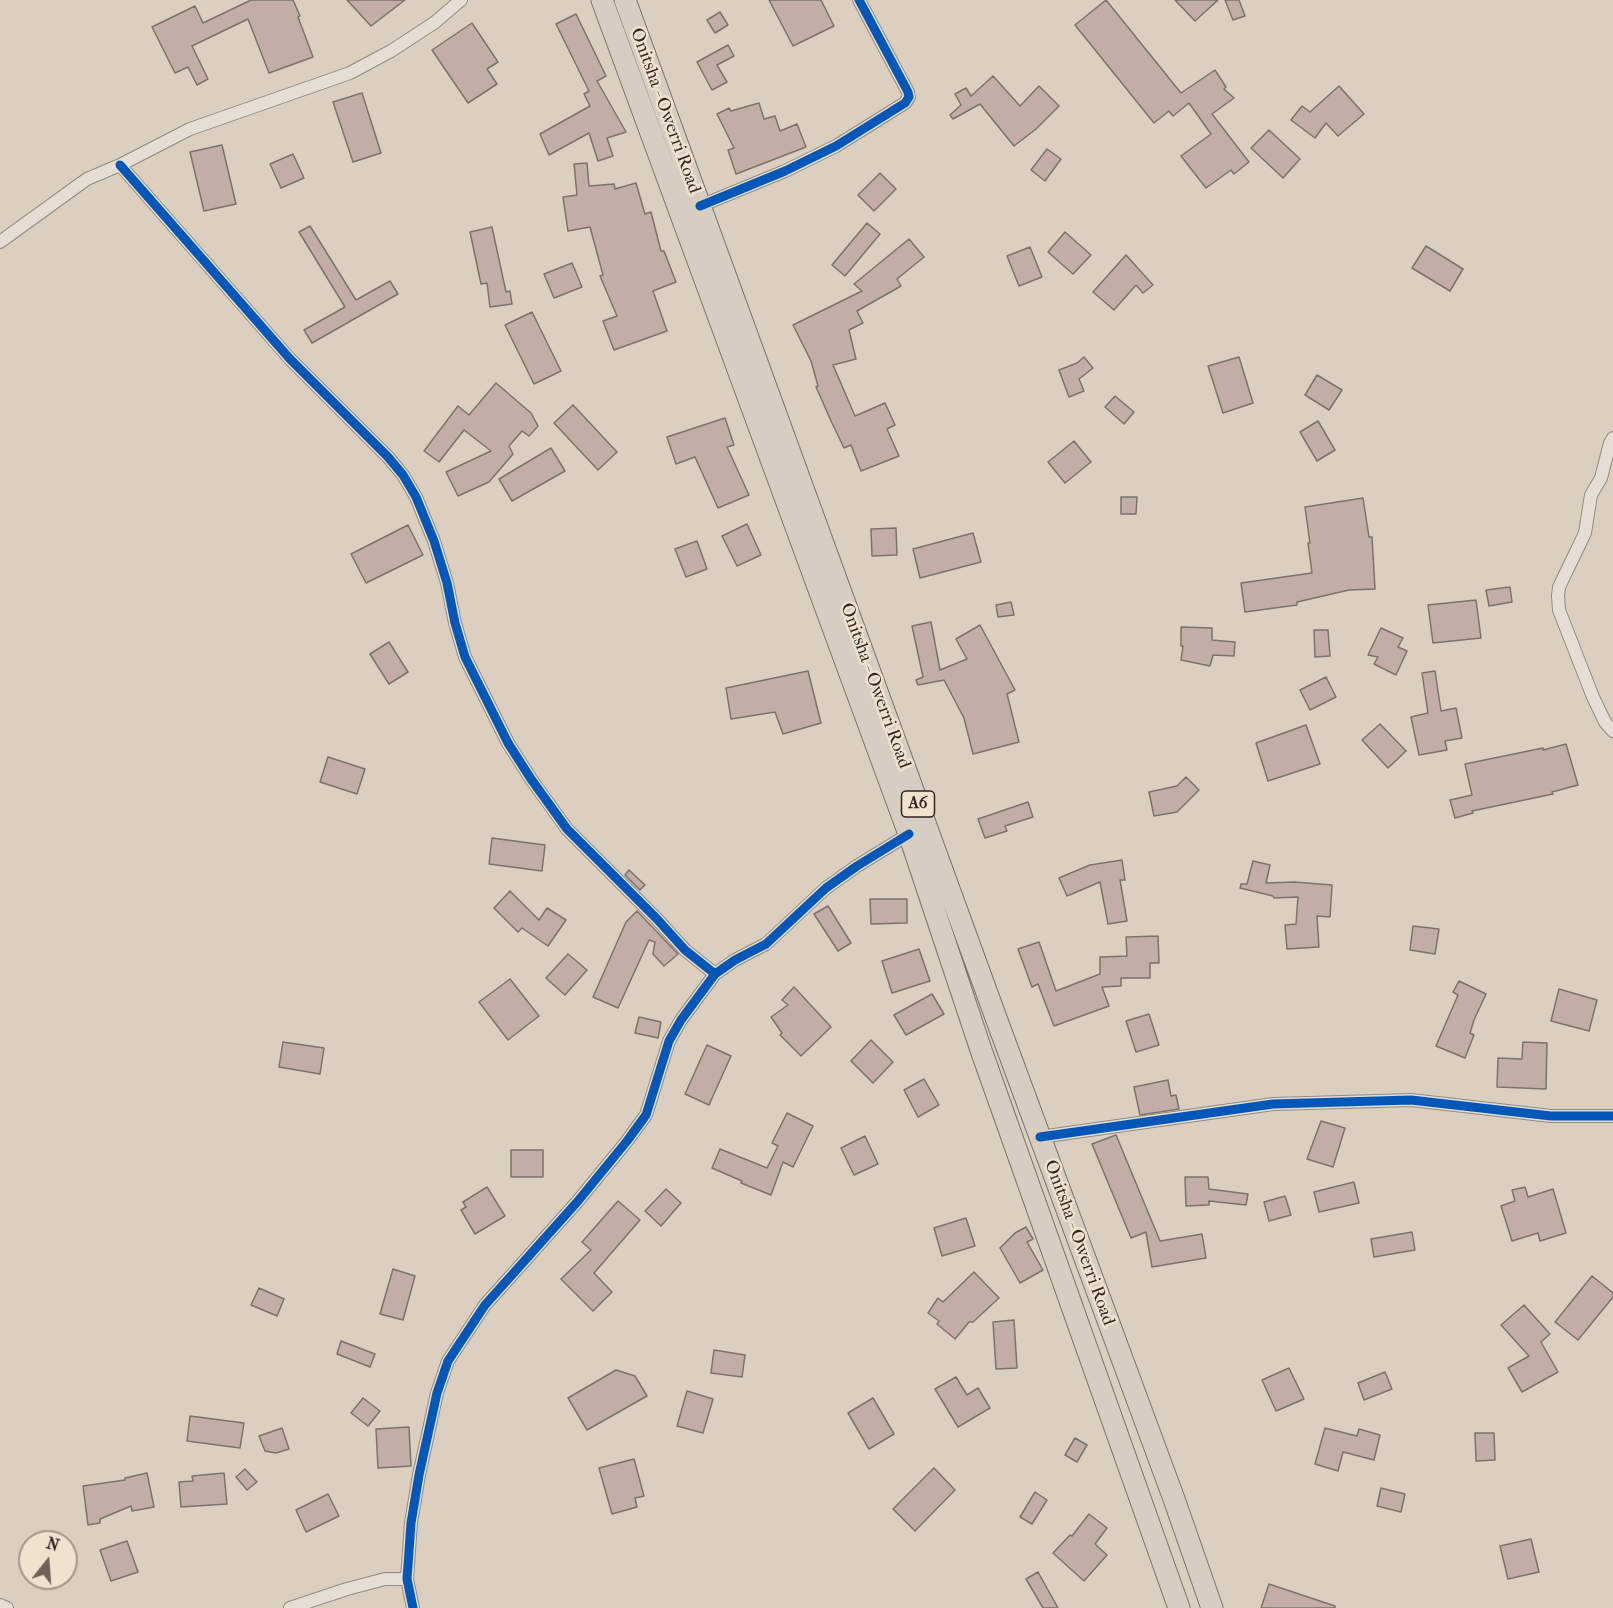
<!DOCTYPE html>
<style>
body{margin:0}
#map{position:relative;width:1613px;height:1608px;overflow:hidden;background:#dbd0c0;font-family:"IM FELL French Canon",serif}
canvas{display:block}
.north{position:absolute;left:18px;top:1530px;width:60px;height:60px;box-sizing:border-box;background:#efe2cf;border:2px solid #a49688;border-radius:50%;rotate:17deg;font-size:16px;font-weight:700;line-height:24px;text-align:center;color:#33251e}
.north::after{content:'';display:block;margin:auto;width:21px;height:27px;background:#6e6157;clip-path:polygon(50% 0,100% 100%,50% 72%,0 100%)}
</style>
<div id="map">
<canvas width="1613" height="1608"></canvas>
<div class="north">N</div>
</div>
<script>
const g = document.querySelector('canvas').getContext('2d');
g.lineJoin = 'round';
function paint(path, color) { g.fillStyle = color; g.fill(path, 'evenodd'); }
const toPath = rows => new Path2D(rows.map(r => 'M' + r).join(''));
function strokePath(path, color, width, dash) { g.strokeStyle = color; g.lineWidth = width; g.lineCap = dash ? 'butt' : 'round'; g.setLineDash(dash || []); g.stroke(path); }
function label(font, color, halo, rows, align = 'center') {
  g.font = font + ' "IM FELL French Canon",serif'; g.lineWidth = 5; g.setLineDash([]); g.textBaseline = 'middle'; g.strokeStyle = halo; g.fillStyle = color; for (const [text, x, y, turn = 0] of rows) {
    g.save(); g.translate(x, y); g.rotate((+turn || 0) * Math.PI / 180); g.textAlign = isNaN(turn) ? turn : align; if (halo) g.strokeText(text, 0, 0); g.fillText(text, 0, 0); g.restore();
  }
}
const building = toPath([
 [251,0,293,0,300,16,298,17,313,57,269,73,248,19,192,46,208,79,197,85,188,67,175,73,152,27,195,6,203,23,251,0],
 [347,0,405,0,371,26,347,0],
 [769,0,821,0,834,26,793,46,769,0],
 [1106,0,1181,93,1215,70,1226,87,1224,89,1234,98,1212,114,1249,162,1234,174,1231,170,1206,188,1181,156,1211,134,1189,103,1173,116,1169,111,1154,123,1075,25,1106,0],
 [1175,0,1218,0,1195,21,1175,0],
 [1225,0,1239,0,1245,16,1233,20,1225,0],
 [720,12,728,25,715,33,707,20,720,12],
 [576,14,606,76,597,81,626,132,607,138,613,156,598,161,589,133,549,155,540,134,590,106,584,94,589,91,556,24,576,14],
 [472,23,498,62,487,69,497,84,468,103,432,50,472,23],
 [728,45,734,56,717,65,727,82,712,90,697,62,728,45],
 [993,76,1020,106,1039,86,1059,106,1036,129,1014,146,980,104,953,119,950,115,961,105,955,94,966,88,971,96,993,76],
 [1339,86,1364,114,1338,136,1326,123,1315,138,1291,120,1302,106,1310,112,1339,86],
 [362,93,381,153,353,162,333,102,362,93],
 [759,103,764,119,775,116,780,131,797,124,806,147,736,174,728,150,734,148,717,114,729,108,731,111,759,103],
 [1269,130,1300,159,1283,178,1251,148,1269,130],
 [222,145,236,204,204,211,190,152,222,145],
 [1047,149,1061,159,1045,181,1031,170,1047,149],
 [293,154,304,178,281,188,270,164,293,154],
 [587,163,589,186,614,184,615,189,636,183,645,214,651,212,661,251,664,251,676,282,653,291,667,331,614,350,603,321,617,316,600,276,603,275,590,227,568,231,563,197,577,195,574,164,587,163],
 [880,173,896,189,874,211,858,195,880,173],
 [867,223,880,234,845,276,832,265,867,223],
 [310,226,356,300,390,281,398,294,312,343,304,330,345,307,299,232,310,226],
 [492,227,506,292,510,291,512,304,490,307,487,283,481,284,470,232,492,227],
 [1065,232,1091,255,1073,274,1048,252,1065,232],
 [909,239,924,257,897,279,901,286,857,311,863,323,849,330,856,359,833,365,855,416,885,403,895,425,887,429,899,456,861,471,851,445,844,448,832,423,816,387,818,386,811,361,793,325,862,291,854,284,909,239],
 [1426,246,1463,269,1450,291,1412,268,1426,246],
 [1030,247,1042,277,1019,286,1007,256,1030,247],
 [1126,255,1153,285,1143,293,1136,285,1114,310,1093,292,1126,255],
 [572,263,582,287,554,298,544,274,572,263],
 [532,312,561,371,534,384,505,325,532,312],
 [1084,357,1093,368,1079,379,1084,391,1069,397,1059,370,1077,363,1084,357],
 [1239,357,1253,403,1223,413,1208,366,1239,357],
 [1317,375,1342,390,1329,410,1305,395,1317,375],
 [496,383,531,413,538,426,529,436,522,431,509,446,513,454,489,482,458,496,446,472,491,451,464,430,439,462,424,451,458,406,469,415,496,383],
 [1115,396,1134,412,1124,424,1105,407,1115,396],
 [573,405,617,452,598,470,554,423,573,405],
 [725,418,734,445,727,447,749,495,718,508,695,457,676,464,667,437,725,418],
 [1318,421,1335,450,1317,461,1300,432,1318,421],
 [1074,441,1091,462,1065,483,1048,462,1074,441],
 [551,448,565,471,512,501,499,479,551,448],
 [1121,497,1137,497,1136,514,1121,514,1121,497],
 [1363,498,1369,537,1372,537,1375,589,1349,590,1297,602,1297,605,1245,612,1241,583,1312,573,1308,543,1310,543,1305,507,1363,498],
 [747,524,761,555,737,566,722,536,747,524],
 [408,525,423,555,366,583,351,554,408,525],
 [896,528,897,555,872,556,871,529,896,528],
 [973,533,981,562,920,578,913,549,973,533],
 [697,541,707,569,686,577,675,549,697,541],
 [1510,587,1512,602,1489,606,1486,590,1510,587],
 [1476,600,1481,638,1433,643,1428,605,1476,600],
 [1011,602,1014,615,998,617,996,605,1011,602],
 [931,622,940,670,967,659,956,639,980,625,1015,690,1007,694,1019,742,973,754,964,718,944,680,918,685,916,680,923,677,912,626,931,622],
 [1181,627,1212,628,1212,640,1235,642,1234,656,1213,655,1210,666,1181,660,1183,646,1181,646,1181,627],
 [1381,628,1403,638,1398,647,1407,651,1396,675,1374,664,1378,657,1368,655,1381,628],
 [1314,630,1328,630,1330,656,1315,657,1314,630],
 [389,642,408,672,389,684,370,654,389,642],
 [808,671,821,723,783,734,775,712,731,719,726,688,808,671],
 [1435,671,1441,711,1456,708,1462,738,1445,741,1447,750,1419,755,1411,717,1428,713,1422,673,1435,671],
 [1326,677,1336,697,1310,710,1300,690,1326,677],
 [1380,724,1406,751,1388,768,1362,740,1380,724],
 [1306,725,1320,764,1268,781,1256,743,1306,725],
 [1566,744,1578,785,1552,792,1553,794,1472,811,1473,813,1455,818,1450,800,1472,795,1465,764,1543,748,1543,750,1566,744],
 [328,757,365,769,357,794,320,782,328,757],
 [1186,777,1199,790,1177,812,1154,816,1149,792,1177,786,1186,777],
 [1028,802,1033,817,1005,826,1007,831,985,838,978,819,1028,802],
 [492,838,545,845,542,871,489,864,492,838],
 [1122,860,1125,880,1120,880,1127,921,1108,924,1100,882,1067,896,1059,878,1090,865,1122,860],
 [1253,861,1270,865,1266,883,1294,882,1332,885,1330,917,1317,916,1319,947,1287,949,1285,925,1296,924,1298,897,1274,898,1273,896,1240,888,1241,884,1247,884,1253,861],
 [629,870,645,885,640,890,625,875,629,870],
 [510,891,539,920,547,908,566,920,548,946,522,928,518,932,494,908,510,891],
 [870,899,907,899,907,923,871,924,870,899],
 [828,906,851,943,838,951,814,914,828,906],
 [637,911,678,954,664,966,653,954,655,942,649,940,618,1008,593,997,626,922,637,911],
 [1413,926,1439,929,1435,954,1410,950,1413,926],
 [1158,936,1159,963,1150,963,1150,978,1121,978,1121,986,1102,987,1109,1006,1054,1026,1038,984,1032,987,1018,949,1039,942,1056,991,1100,974,1100,957,1127,956,1126,937,1158,936],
 [919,949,930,981,892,993,882,961,919,949],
 [568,954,587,970,565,995,546,978,568,954],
 [510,979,539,1016,508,1040,479,1002,510,979],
 [1459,981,1486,994,1474,1020,1470,1033,1474,1035,1465,1058,1436,1046,1458,995,1453,992,1459,981],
 [794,987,831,1027,801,1056,780,1035,782,1033,771,1017,788,1005,782,1000,794,987],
 [1559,989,1597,1000,1589,1031,1551,1021,1559,989],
 [932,994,944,1014,906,1035,894,1015,932,994],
 [1149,1014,1159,1045,1136,1052,1126,1021,1149,1014],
 [639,1017,661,1022,658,1038,635,1033,639,1017],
 [871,1040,893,1062,873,1083,851,1061,871,1040],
 [283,1042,324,1048,320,1074,279,1067,283,1042],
 [1523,1042,1547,1043,1546,1089,1497,1087,1498,1058,1522,1059,1523,1042],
 [707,1045,731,1056,709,1105,685,1094,707,1045],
 [924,1079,939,1105,918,1117,904,1090,924,1079],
 [1168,1080,1171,1096,1176,1095,1179,1109,1140,1115,1134,1087,1168,1080],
 [787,1113,813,1126,793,1167,783,1162,771,1195,741,1183,742,1181,712,1168,720,1149,767,1168,778,1146,772,1143,787,1113],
 [1321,1121,1345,1128,1333,1167,1307,1159,1321,1121],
 [1116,1135,1160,1241,1202,1234,1206,1258,1152,1267,1146,1232,1131,1238,1092,1144,1116,1135],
 [865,1136,878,1164,854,1175,841,1148,865,1136],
 [511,1150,543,1150,543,1177,511,1177,511,1150],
 [1185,1177,1208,1177,1209,1189,1248,1194,1246,1205,1209,1201,1209,1205,1186,1206,1185,1177],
 [1354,1182,1359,1203,1319,1212,1314,1192,1354,1182],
 [487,1187,505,1216,475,1234,461,1210,466,1207,463,1202,487,1187],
 [1525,1187,1528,1197,1553,1189,1566,1233,1540,1241,1538,1233,1512,1241,1501,1206,1515,1201,1512,1190,1525,1187],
 [666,1189,681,1203,661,1226,645,1211,666,1189],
 [1285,1196,1291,1215,1269,1221,1264,1202,1285,1196],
 [618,1201,640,1220,594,1273,612,1292,593,1311,561,1279,591,1250,582,1242,618,1201],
 [966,1218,975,1246,942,1256,934,1228,966,1218],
 [1026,1227,1033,1239,1027,1242,1043,1270,1020,1283,1000,1248,1015,1233,1026,1227],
 [1412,1232,1415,1250,1374,1257,1371,1239,1412,1232],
 [393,1269,415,1276,403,1320,380,1314,393,1269],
 [974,1272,999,1298,973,1322,969,1322,955,1339,937,1324,939,1321,928,1313,938,1298,943,1302,974,1272],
 [1592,1276,1613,1293,1613,1297,1578,1340,1555,1322,1592,1276],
 [259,1288,284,1299,277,1316,251,1305,259,1288],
 [1524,1305,1550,1334,1541,1342,1558,1372,1522,1392,1508,1368,1529,1356,1501,1325,1524,1305],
 [1014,1320,1017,1368,996,1369,993,1322,1014,1320],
 [341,1341,375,1354,370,1367,337,1354,341,1341],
 [714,1350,745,1355,742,1377,711,1373,714,1350],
 [1289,1368,1304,1399,1276,1411,1262,1380,1289,1368],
 [616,1370,635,1376,647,1396,587,1430,568,1398,616,1370],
 [1385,1372,1392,1389,1364,1400,1358,1383,1385,1372],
 [956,1377,967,1395,978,1388,990,1408,958,1427,935,1389,956,1377],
 [687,1391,713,1399,703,1433,677,1426,687,1391],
 [363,1398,380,1411,368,1426,351,1413,363,1398],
 [873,1398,894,1434,869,1449,848,1413,873,1398],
 [190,1416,244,1423,240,1448,187,1441,190,1416],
 [409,1427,411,1466,378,1468,376,1429,409,1427],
 [282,1428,289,1449,276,1453,265,1451,259,1436,282,1428],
 [1325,1428,1357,1436,1359,1429,1380,1435,1374,1460,1343,1452,1338,1471,1315,1464,1325,1428],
 [1475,1433,1494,1433,1495,1460,1476,1461,1475,1433],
 [1075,1438,1087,1445,1077,1462,1065,1455,1075,1438],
 [634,1459,644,1496,635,1498,637,1507,612,1514,599,1468,634,1459],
 [934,1468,955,1490,915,1531,893,1509,934,1468],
 [245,1469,257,1482,247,1490,236,1477,245,1469],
 [147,1473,154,1507,132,1511,131,1506,100,1519,100,1523,88,1525,83,1486,125,1480,125,1478,147,1473],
 [224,1473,227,1504,181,1507,179,1482,193,1481,192,1476,224,1473],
 [1381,1488,1405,1494,1401,1512,1377,1506,1381,1488],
 [1035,1492,1047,1500,1032,1524,1020,1517,1035,1492],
 [328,1494,339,1516,306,1532,296,1510,328,1494],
 [1089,1514,1107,1528,1095,1544,1107,1555,1084,1581,1053,1553,1070,1535,1072,1536,1089,1514],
 [1531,1539,1539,1572,1508,1579,1500,1546,1531,1539],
 [127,1541,138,1572,111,1581,100,1550,127,1541],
 [1038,1572,1058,1608,1043,1608,1026,1579,1038,1572],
 [1269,1584,1335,1606,1335,1608,1261,1608,1269,1584]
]);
paint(building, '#c2aea4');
strokePath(building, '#7b736b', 1.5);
const minor = toPath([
 [120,165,290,359,388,457,403,475,416,497,434,541,447,583,455,623,465,657,508,743,531,779,567,829,657,919,685,950,715,974],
 [700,206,785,171,836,146,905,103,909,97,908,92,859,0],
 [0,242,87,179,120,165,190,129,350,73,391,51,434,23,461,0],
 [1613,438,1610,443,1601,478,1591,495,1585,533,1559,587,1558,596,1559,610,1593,697,1605,722,1613,731],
 [1040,1137,1273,1104,1411,1100,1551,1116,1613,1116],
 [0,1605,7,1608],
 [290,1608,347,1589,385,1579,407,1579],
 [413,1608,407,1579,411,1523,419,1475,437,1393,448,1361,485,1305,578,1201,627,1141,646,1115,669,1041,681,1020,715,974,735,960,766,944,826,888,857,866,909,834]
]);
const trunk = toPath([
 [602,0,909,834,981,1050,1179,1608],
 [625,0,999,1026,1174,1499,1212,1608]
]);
strokePath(minor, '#928a81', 14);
strokePath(trunk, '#7b736b', 23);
strokePath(minor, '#e4ded5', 12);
strokePath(trunk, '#d7cec1', 21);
strokePath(toPath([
 [120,165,290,359,388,457,403,475,416,497,434,541,447,583,455,623,465,657,508,743,531,779,567,829,657,919,685,950,715,974],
 [700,206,785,171,836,146,905,103,909,97,908,92,859,0],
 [1040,1137,1273,1104,1411,1100,1551,1116,1613,1116],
 [413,1608,407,1579,411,1523,419,1475,437,1393,448,1361,485,1305,578,1201,627,1141,646,1115,669,1041,681,1020,715,974,735,960,766,944,826,888,857,866,909,834]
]), '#0057b8', 9);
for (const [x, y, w] of [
 [918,804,33]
]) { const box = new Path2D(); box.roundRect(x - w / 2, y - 13, w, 26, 4.5); g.fillStyle = '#efe2cf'; g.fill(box); strokePath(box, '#33251e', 1.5); }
label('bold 16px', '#33251e', null, [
 ["A6",918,804]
]);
label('18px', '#33251e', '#efe2cf', [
 ["Onitsha - Owerri Road",665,111,70],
 ["Onitsha - Owerri Road",875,686,70],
 ["Onitsha - Owerri Road",1079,1243,70]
]);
</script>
